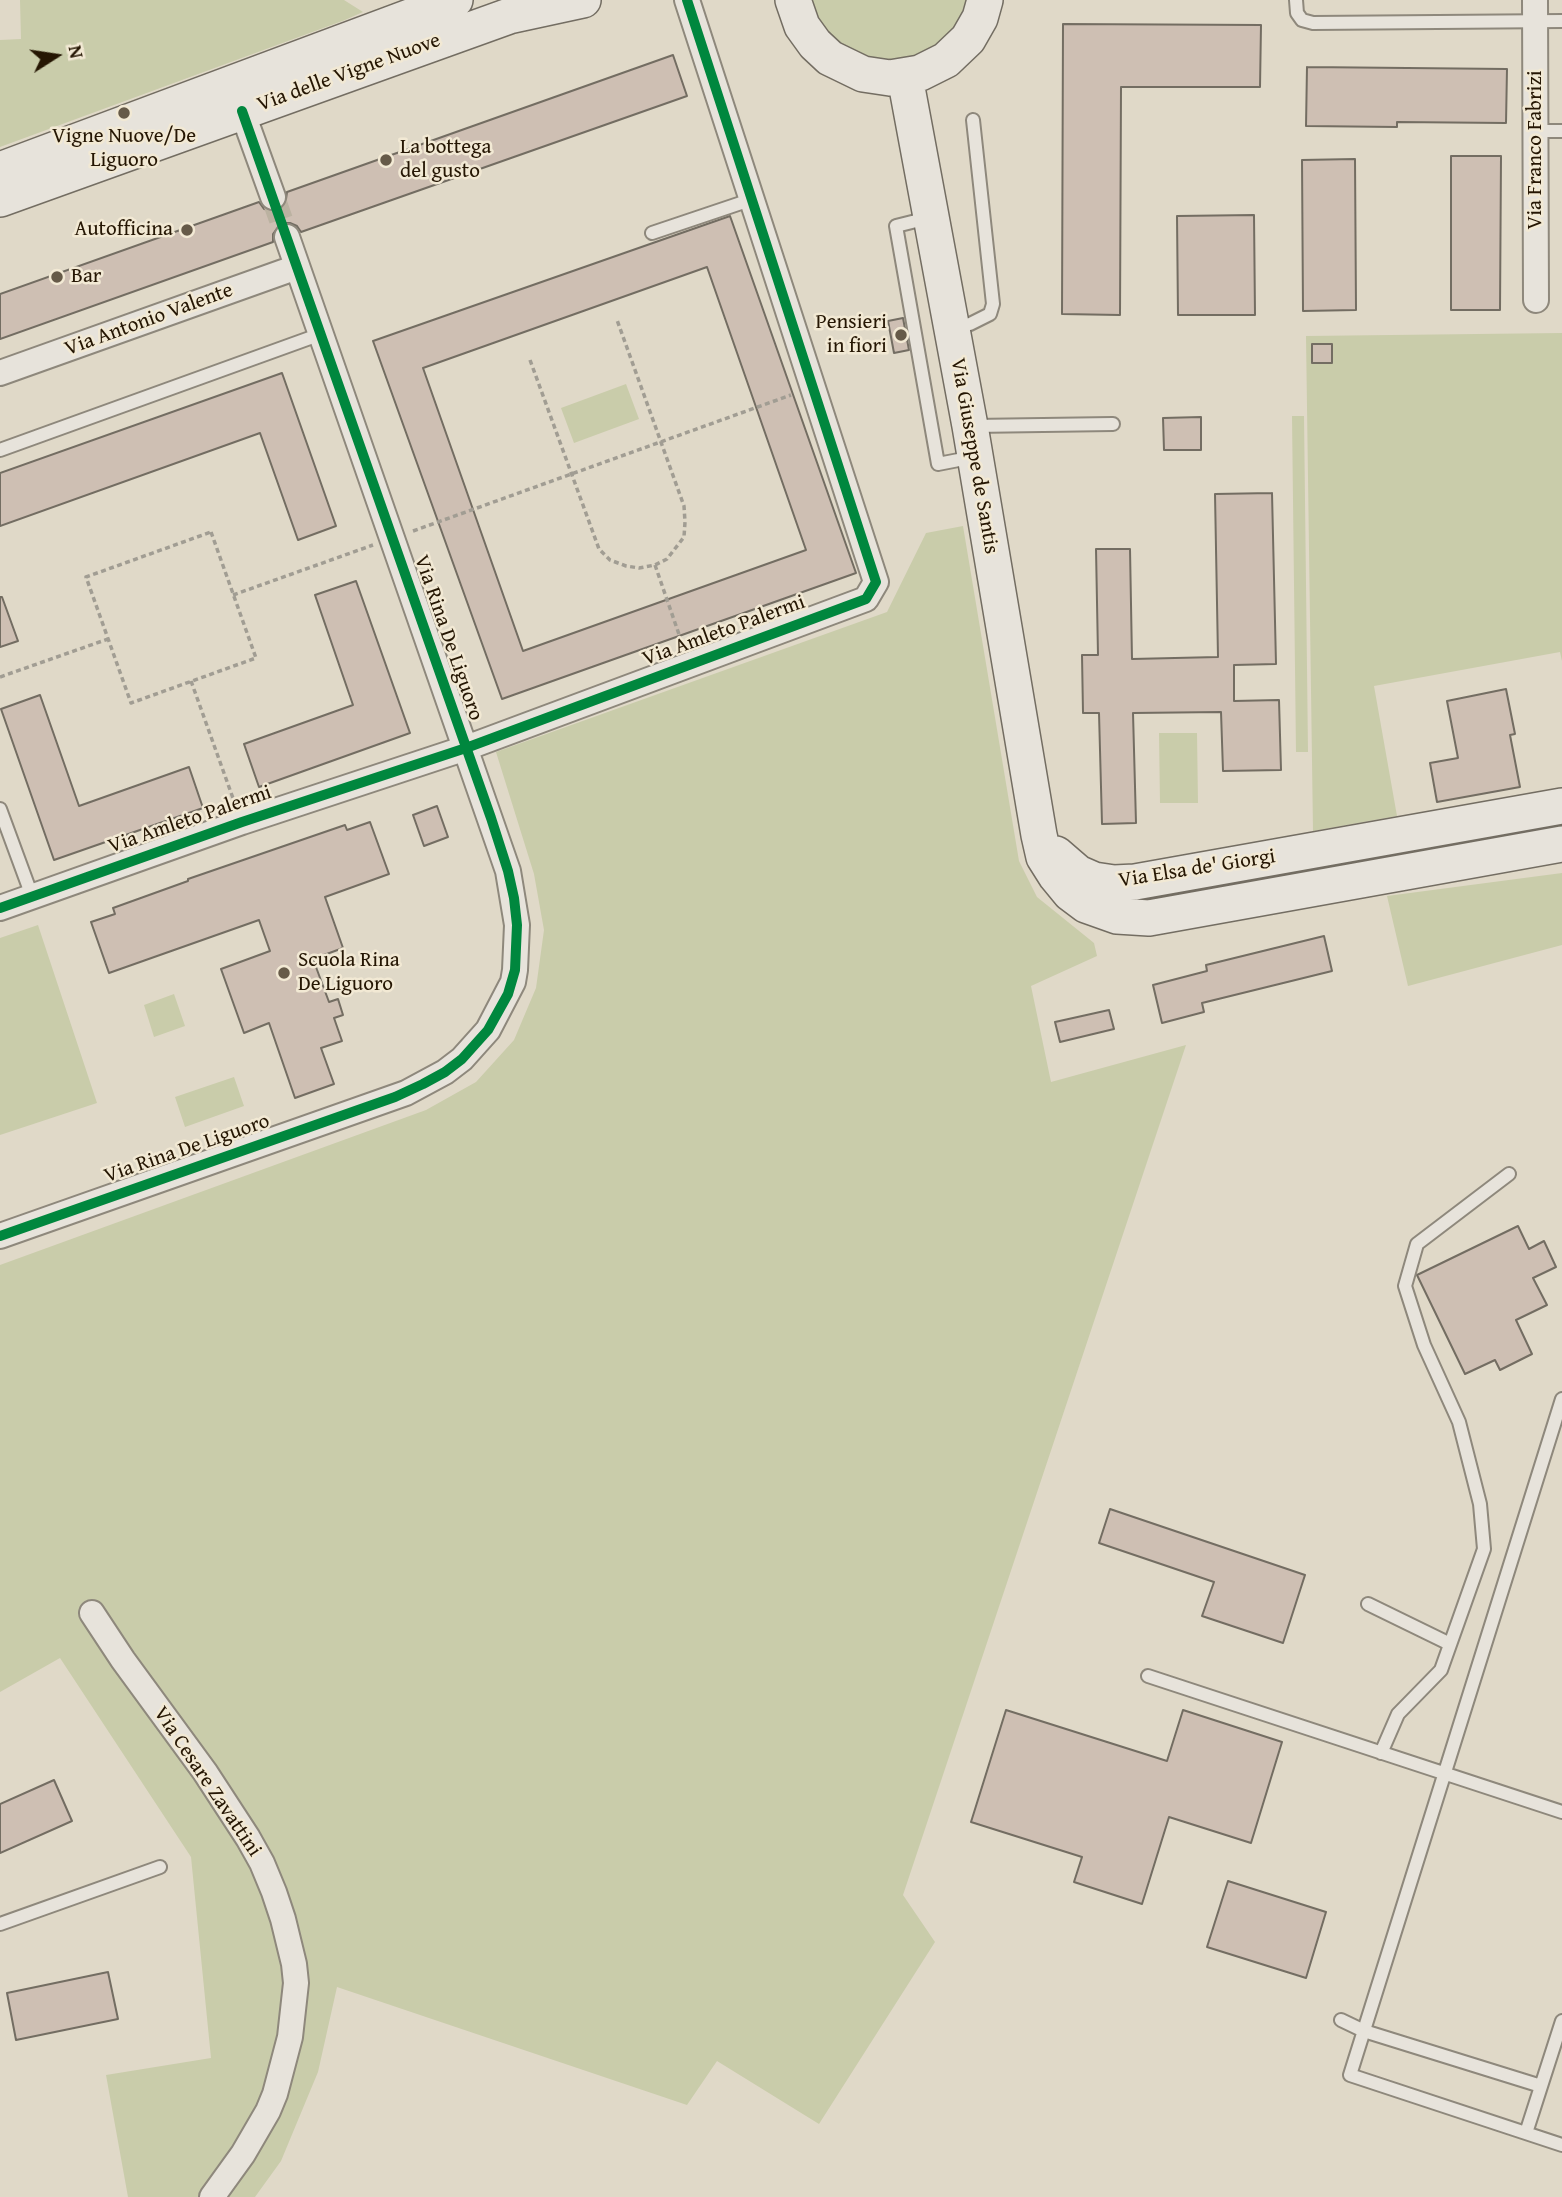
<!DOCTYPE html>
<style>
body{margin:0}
#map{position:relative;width:1562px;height:2197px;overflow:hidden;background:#e0d9c8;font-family:"Gentium Book Plus",serif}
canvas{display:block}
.north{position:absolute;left:21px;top:21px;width:70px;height:70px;-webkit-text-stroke:5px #f2e9d4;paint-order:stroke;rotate:78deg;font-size:19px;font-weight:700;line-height:28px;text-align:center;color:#251603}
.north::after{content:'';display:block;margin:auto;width:24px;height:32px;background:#251603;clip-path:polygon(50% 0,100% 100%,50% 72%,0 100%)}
</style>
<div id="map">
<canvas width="1562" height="2197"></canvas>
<div class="north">N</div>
</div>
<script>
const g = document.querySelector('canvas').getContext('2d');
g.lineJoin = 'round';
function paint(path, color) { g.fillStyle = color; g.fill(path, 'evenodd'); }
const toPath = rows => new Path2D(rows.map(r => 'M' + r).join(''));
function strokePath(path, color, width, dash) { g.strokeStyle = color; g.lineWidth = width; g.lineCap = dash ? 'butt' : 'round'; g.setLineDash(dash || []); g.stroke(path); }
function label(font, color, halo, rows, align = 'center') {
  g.font = font + ' "Gentium Book Plus",serif'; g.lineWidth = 5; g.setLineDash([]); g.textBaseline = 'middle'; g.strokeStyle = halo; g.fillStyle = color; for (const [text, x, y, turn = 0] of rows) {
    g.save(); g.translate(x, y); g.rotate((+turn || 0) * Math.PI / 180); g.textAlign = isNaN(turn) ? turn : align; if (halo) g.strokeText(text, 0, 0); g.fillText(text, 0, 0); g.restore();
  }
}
paint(toPath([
 [20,0,344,0,363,12,345,20,0,147,0,40,21,39],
 [809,0,968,0,965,12,950,36,927,54,900,63,871,62,827,36,813,14],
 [1562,333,1562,661,1560,652,1374,686,1397,816,1313,831,1306,336],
 [626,384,639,419,574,443,561,408],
 [1292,416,1304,416,1308,752,1296,752],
 [963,526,1019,861,1037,897,1094,943,1097,956,1031,986,1051,1082,1186,1045,903,1895,935,1942,819,2124,717,2061,687,2105,337,1987,318,2072,281,2161,255,2197,128,2197,106,2075,211,2058,191,1857,60,1658,0,1692,0,1265,426,1110,476,1082,514,1040,536,988,544,930,534,874,496,752,887,612,926,533],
 [1159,733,1197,733,1198,803,1160,803],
 [1562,873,1562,945,1408,986,1387,896],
 [38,925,97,1103,0,1135,0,938],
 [174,994,185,1026,154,1037,144,1005],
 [234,1077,244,1106,185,1127,175,1097]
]), '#c9ccaa');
const building = toPath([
 [1063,24,1261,25,1260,87,1121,87,1120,315,1062,314,1063,24],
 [673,55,687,96,301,232,297,226,290,223,281,223,273,234,273,242,0,339,0,294,259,202,264,209,277,211,285,206,287,192,673,55],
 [1307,67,1507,69,1506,123,1397,122,1397,127,1306,126,1307,67],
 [1451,156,1501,156,1500,310,1451,310,1451,156],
 [1355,159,1356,310,1303,311,1302,160,1355,159],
 [1254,215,1255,315,1178,315,1177,216,1254,215],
 [730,216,856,573,502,699,373,341,730,216],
 [707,267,806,550,523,651,423,368,707,267],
 [903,318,909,350,894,353,888,321,903,318],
 [1312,344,1332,344,1332,363,1312,363,1312,344],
 [282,373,336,526,298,540,260,433,0,526,0,473,282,373],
 [1201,417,1201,450,1164,450,1163,418,1201,417],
 [1272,493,1276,664,1234,665,1234,701,1279,700,1281,770,1223,771,1221,712,1133,713,1136,823,1102,824,1099,713,1083,713,1082,655,1098,655,1096,549,1130,549,1132,659,1218,657,1215,494,1272,493],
 [356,581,410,733,259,787,244,744,353,705,315,595,356,581],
 [0,597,2,597,18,641,0,647,0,597],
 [1506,689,1515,734,1510,735,1520,787,1437,802,1430,763,1458,758,1447,701,1506,689],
 [40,695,79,806,189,767,203,808,54,860,1,709,40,695],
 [437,806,448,837,424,846,413,815,437,806],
 [370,822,389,874,325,897,343,948,313,959,329,1002,338,999,343,1015,334,1018,342,1041,321,1048,334,1084,295,1098,269,1023,244,1033,221,969,270,951,259,920,109,973,91,922,115,914,113,908,188,881,188,879,345,825,347,830,370,822],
 [1324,936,1332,971,1202,1003,1204,1012,1162,1023,1153,985,1207,971,1206,965,1324,936],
 [1109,1010,1114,1029,1060,1042,1055,1022,1109,1010],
 [1518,1226,1529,1249,1544,1241,1556,1267,1533,1278,1547,1305,1516,1320,1532,1354,1500,1370,1495,1360,1465,1374,1417,1275,1518,1226],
 [1110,1509,1305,1575,1283,1643,1202,1616,1214,1582,1099,1543,1110,1509],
 [1006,1710,1167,1761,1183,1710,1282,1742,1251,1843,1169,1817,1142,1904,1074,1882,1082,1857,971,1822,1006,1710],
 [54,1780,72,1821,0,1853,0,1804,54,1780],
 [1228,1881,1326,1912,1306,1978,1207,1947,1228,1881],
 [108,1972,118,2019,16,2040,7,1993,108,1972]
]);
paint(building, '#cebfb3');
strokePath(building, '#736d62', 2);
strokePath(toPath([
 [273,197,287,237]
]), '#bbb2a1', 24, [24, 12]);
const service = toPath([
 [1296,0,1297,13,1302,20,1313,23,1562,21],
 [1536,131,1562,131],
 [928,218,896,226,938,464,974,457],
 [652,233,753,199],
 [952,328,970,324,990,314,993,304,973,120],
 [973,426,1113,424],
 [0,450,321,334],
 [0,809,32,896],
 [1562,1399,1350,2075,1562,2145],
 [1368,1604,1450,1644],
 [1148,1676,1562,1812],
 [1381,1753,1398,1714,1441,1670,1484,1549,1480,1504,1459,1422,1424,1345,1405,1286,1417,1244,1509,1174],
 [0,1924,160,1867],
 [1341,2020,1364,2031,1541,2086],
 [1526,2133,1562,2021]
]);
const minor = toPath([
 [1535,0,1536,300],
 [242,111,273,197],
 [0,373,297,267],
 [0,908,242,822,466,748,866,599,876,582,687,0],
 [0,1236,406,1093,445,1072,462,1059,488,1030,513,982,515,970,517,925,508,871,287,237],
 [92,1613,123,1660,205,1772,248,1838,262,1863,274,1892,283,1919,294,1964,296,1983,290,2037,275,2094,268,2111,243,2154,212,2197]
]);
const secondary = toPath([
 [793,0,802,26,815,44,830,58,863,74,890,78,920,73,946,60,968,39,980,18,985,0],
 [905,77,970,426,1039,835,1044,857,1056,876,1070,893,1086,905,1117,916,1149,918,1562,844],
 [0,170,455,0],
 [0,199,509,16,583,0],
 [1056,854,1078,873,1094,880,1114,883,1135,882,1562,806]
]);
strokePath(service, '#8e887c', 16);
strokePath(minor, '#8e887c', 28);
strokePath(secondary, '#736d62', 38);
strokePath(toPath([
 [530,360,599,549,610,560,626,566,639,568,655,565,667,559,684,537,685,522,684,506,617,320],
 [413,531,791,395],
 [211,532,256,658,131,703,86,577,211,532],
 [655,565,682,643],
 [233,595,373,545],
 [0,677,108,639],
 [191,681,234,801]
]), '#a19d93', 3.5, [5, 3.5]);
strokePath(service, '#e7e3db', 12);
strokePath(minor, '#e7e3db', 24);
strokePath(secondary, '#e7e3db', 35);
strokePath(toPath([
 [0,908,242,822,466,748,866,599,876,582,687,0],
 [0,1236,395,1097,423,1084,445,1072,462,1059,488,1030,508,994,515,970,517,925,514,898,508,871,491,818,242,111]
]), '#00873e', 10);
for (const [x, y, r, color] of [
 [124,113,7,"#665a48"],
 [386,160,7,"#665a48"],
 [187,230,7,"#665a48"],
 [57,277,7,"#665a48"],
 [901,335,7,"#665a48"],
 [284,973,7,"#665a48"]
]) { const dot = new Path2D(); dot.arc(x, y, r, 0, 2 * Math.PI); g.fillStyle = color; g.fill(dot); strokePath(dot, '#f2e9d4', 2.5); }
label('21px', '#251603', '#f2e9d4', [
 ["Via delle Vigne Nuove",349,73,-20],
 ["Via Franco Fabrizi",1536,150,-90],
 ["Via Antonio Valente",149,320,-20],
 ["Via Giuseppe de Santis",974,456,80],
 ["Via Amleto Palermi",724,631,-20],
 ["Via Rina De Liguoro",448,638,71],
 ["Via Amleto Palermi",190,820,-19],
 ["Via Elsa de' Giorgi",1197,869,-9],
 ["Via Rina De Liguoro",187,1149,-19],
 ["Via Cesare Zavattini",207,1782,56]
]);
label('21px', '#251603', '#f2e9d4', [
 ["Vigne Nuove/De",124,137,"center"],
 ["Liguoro",124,161,"center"],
 ["La bottega",400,148],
 ["del gusto",400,172],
 ["Autofficina",173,230,"right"],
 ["Bar",71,277],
 ["Pensieri",887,323,"right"],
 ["in fiori",887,347,"right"],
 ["Scuola Rina",298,961],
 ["De Liguoro",298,985]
], 'left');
</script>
